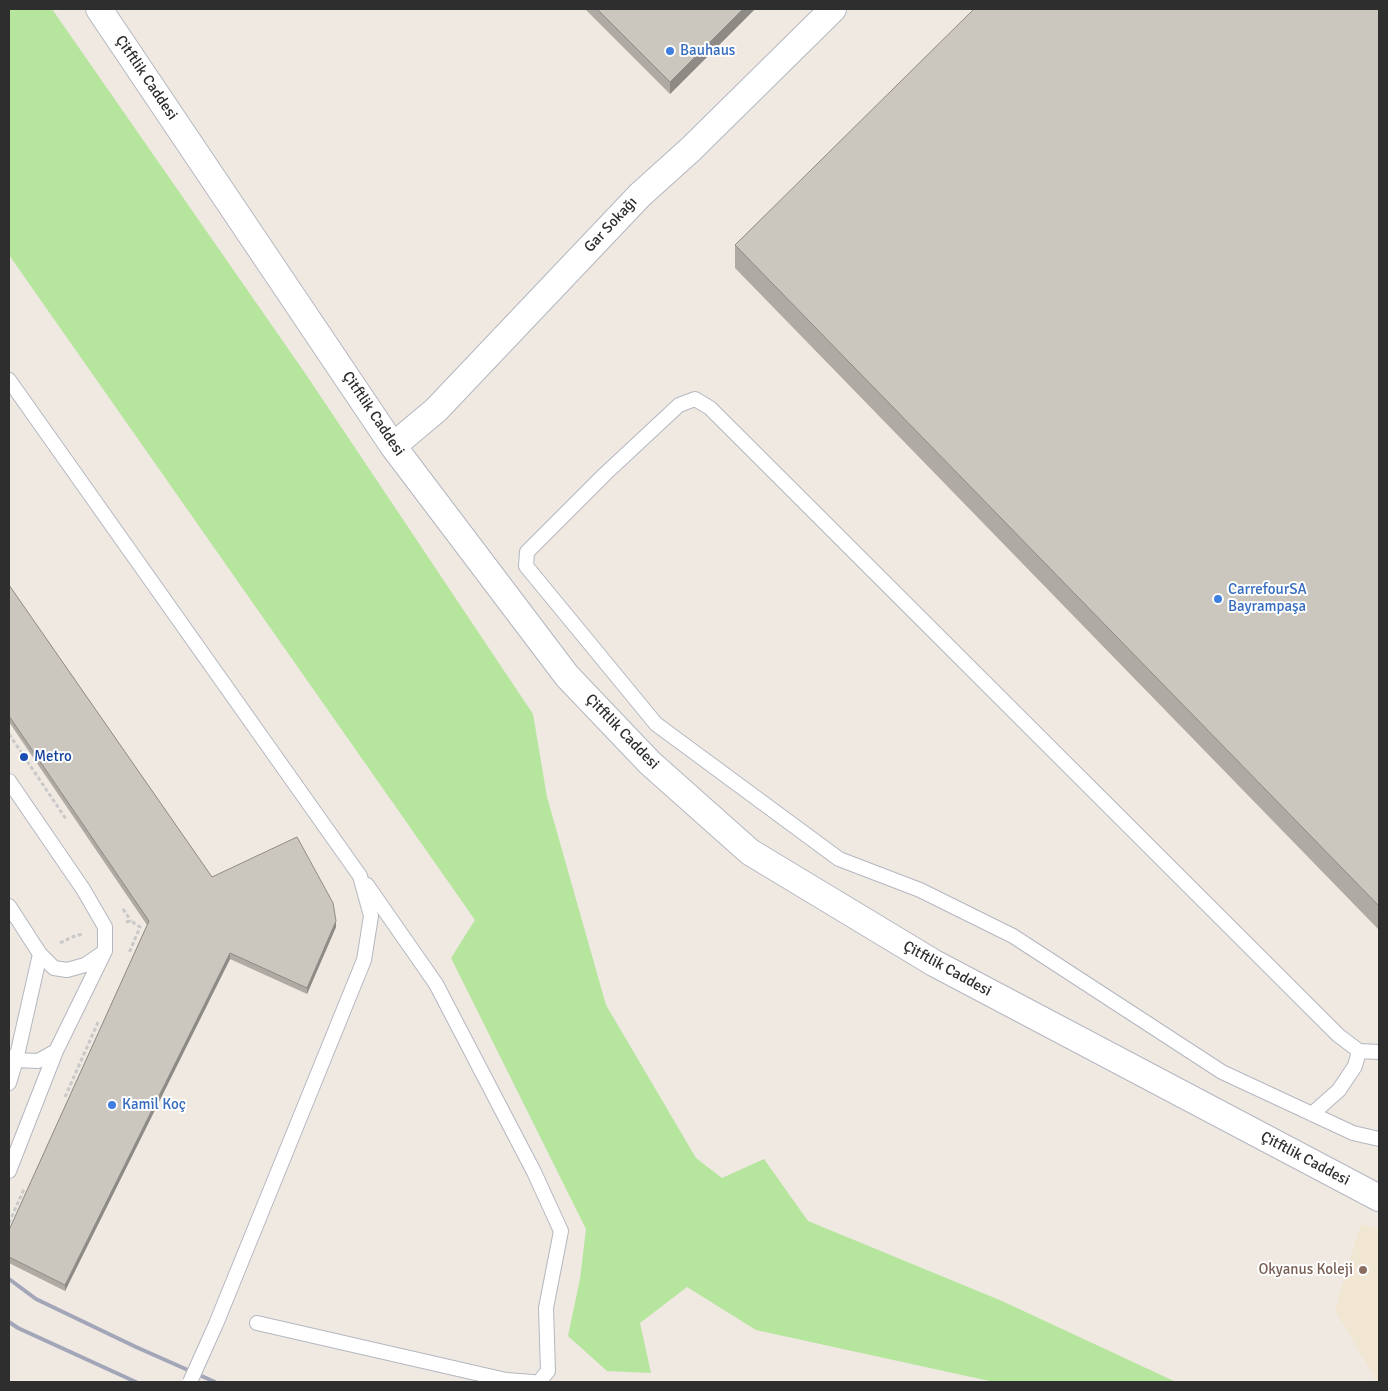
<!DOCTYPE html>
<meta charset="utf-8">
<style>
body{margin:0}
#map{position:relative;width:1388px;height:1391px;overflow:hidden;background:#efe9e1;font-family:Signika,sans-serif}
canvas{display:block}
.frame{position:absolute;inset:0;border:10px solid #2e2e2e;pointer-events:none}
</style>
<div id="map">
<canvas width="1388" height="1391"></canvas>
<div class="frame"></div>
</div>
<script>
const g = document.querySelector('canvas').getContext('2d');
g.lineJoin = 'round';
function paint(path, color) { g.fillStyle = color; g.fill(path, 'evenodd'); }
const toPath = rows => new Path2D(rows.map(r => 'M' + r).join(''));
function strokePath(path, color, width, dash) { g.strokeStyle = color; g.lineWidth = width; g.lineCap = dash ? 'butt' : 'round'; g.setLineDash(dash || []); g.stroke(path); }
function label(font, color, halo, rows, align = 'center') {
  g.font = font + ' Signika,sans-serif'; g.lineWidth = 4; g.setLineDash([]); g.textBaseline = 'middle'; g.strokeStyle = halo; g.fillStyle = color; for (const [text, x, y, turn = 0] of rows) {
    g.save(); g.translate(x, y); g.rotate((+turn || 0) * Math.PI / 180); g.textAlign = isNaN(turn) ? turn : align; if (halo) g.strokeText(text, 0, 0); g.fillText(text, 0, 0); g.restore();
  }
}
paint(toPath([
 [1361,1224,1379,1229,1379,1382,1377,1382,1335,1310]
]), '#f0e6d1');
paint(toPath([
 [9,9,52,9,305,373,533,714,547,797,606,1005,696,1158,722,1178,764,1159,808,1221,1002,1301,1176,1382,994,1382,756,1330,687,1287,640,1323,651,1373,607,1371,568,1336,580,1279,586,1229,451,958,475,920,9,255]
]), '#b6e59e');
const lane = toPath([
 [9,380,360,876,371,916,364,960,216,1324],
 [9,781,83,889,105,927,105,951,56,1051,9,1171],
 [367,885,436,984,534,1172,561,1231,546,1308,548,1371,539,1382],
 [9,906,40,954,16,1060,9,1083],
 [40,954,54,968,67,970,85,965,104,952],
 [1379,1052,1359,1051,1338,1035,710,408,695,399,679,405,605,474,527,552,526,566,656,724,839,859,920,890,1013,936,1222,1072,1353,1133,1379,1139],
 [9,1057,16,1060,38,1061,56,1051],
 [1312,1114,1339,1090,1355,1066,1359,1051],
 [257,1323,506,1380,533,1382]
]);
const street = toPath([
 [99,9,393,446,567,676,650,763,750,852,934,963,1379,1198],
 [393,446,436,410,640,195,691,149,833,9]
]);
strokePath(lane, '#b4b7c1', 16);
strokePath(street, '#b4b7c1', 28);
strokePath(toPath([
 [9,734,66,819],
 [123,909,131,921],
 [126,922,131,921,140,927,129,953],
 [60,943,72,937,82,934],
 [65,1097,99,1020],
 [9,1223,24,1189]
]), '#c9c9c9', 3, [4, 2.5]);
strokePath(lane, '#fff', 14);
strokePath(street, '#fff', 26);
strokePath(toPath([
 [9,1279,36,1299,136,1347,215,1382],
 [9,1322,18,1328,136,1382]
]), '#a3a6b8', 4);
const laneBridge = toPath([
 [190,1382,216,1324]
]);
strokePath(laneBridge, '#b4b7c1', 16, []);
strokePath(laneBridge, '#fff', 14);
paint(toPath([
 [585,9,755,9,670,94],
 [1379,9,1379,930,735,268,735,245],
 [9,585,212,877,336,927,307,994,230,959,65,1291,9,1263,9,1230,147,925,9,722]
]), '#afaba4');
paint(toPath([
 [743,9,755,9,670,94,670,82],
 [336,921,336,927,307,994,307,988],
 [230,953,230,959,65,1291,65,1285]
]), '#8e8b86');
const building = toPath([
 [597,9,743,9,670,82,597,9],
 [974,9,1379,9,1379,906,735,245,974,9],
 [9,585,212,877,297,837,333,903,336,921,307,988,230,953,65,1285,9,1257,9,1230,149,921,9,716,9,585]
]);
paint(building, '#cbc7bf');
strokePath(building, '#8e8b86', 1);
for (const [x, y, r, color] of [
 [670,51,5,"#3f7fe0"],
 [1218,599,5,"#3f7fe0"],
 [24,757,5,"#1a4fb4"],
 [112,1105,5,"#3f7fe0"],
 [1363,1270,5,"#8d6e63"]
]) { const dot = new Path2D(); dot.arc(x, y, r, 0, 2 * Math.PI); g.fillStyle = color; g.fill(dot); strokePath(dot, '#fff', 2); }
label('15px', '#366cbe', '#fff', [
 ["Bauhaus",680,51],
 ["CarrefourSA",1228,590],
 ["Bayrampaşa",1228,607],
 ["Kamil Koç",122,1105]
], 'left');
label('15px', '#2e2e2e', '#fff', [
 ["Çitftlik Caddesi",146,78,56],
 ["Gar Sokağı",611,225,-47],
 ["Çitftlik Caddesi",373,414,56],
 ["Çitftlik Caddesi",622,732,46],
 ["Çitftlik Caddesi",947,969,29],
 ["Çitftlik Caddesi",1305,1159,28]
]);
label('15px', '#164399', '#fff', [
 ["Metro",34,757]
], 'left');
label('15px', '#785e54', '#fff', [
 ["Okyanus Koleji",1353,1270]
], 'right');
</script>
